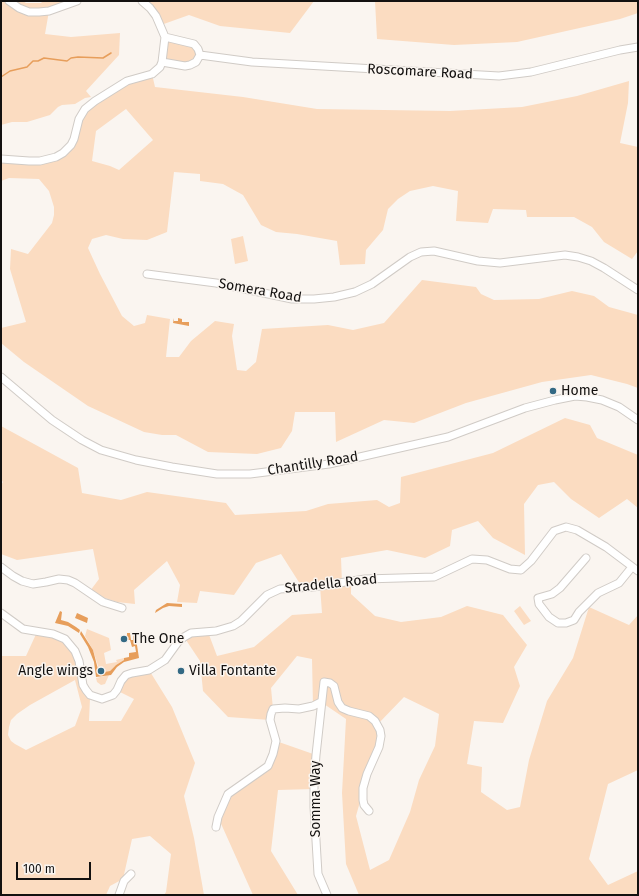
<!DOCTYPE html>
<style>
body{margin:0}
#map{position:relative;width:639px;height:896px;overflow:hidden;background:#faf5f0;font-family:"Fira Sans",sans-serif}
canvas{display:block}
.frame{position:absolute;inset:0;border:2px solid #131110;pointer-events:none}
.scale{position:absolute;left:16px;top:862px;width:75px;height:18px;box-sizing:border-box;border:2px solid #131110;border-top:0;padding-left:5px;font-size:12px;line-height:14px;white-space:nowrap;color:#131110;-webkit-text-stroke:3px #faf5f0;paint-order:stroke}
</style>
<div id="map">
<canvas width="639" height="896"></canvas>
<div class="frame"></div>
<div class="scale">100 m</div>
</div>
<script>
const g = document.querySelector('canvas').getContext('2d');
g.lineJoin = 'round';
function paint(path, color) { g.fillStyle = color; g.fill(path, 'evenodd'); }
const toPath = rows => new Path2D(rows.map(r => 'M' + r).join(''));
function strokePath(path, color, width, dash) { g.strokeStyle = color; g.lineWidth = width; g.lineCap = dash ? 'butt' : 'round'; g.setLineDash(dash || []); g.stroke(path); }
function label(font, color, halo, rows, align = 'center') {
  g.font = font + ' "Fira Sans",sans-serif'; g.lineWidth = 3; g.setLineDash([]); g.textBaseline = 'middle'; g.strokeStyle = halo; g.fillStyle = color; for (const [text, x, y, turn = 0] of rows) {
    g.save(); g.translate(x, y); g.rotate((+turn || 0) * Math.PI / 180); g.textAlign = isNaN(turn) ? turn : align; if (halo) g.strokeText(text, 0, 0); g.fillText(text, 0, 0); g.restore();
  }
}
paint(toPath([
 [1,1,23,1,26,3,41,3,43,1,77,1,49,11,45,34,71,37,120,33,119,55,86,91,91,97,85,98,75,104,62,105,58,107,50,115,27,122,12,122,1,125],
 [142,1,314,1,290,33,220,26,189,15,161,25],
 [375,1,638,1,638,13,620,19,517,42,454,45,377,39],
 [165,37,189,42,200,55,190,65,162,62],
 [152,74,155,87,243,97,317,109,450,111,522,107,577,96,629,81,628,103,620,143,638,147,638,251,632,259,604,242,592,227,574,217,527,217,526,210,493,209,488,223,456,221,458,191,433,186,410,191,398,199,388,209,383,230,366,250,365,264,340,265,337,241,297,234,276,232,261,225,243,195,223,184,200,181,200,174,174,172,167,232,147,240,123,239,106,235,92,239,88,248,100,274,122,316,134,326,145,323,147,315,170,319,166,357,179,357,191,341,215,321,234,324,232,336,237,370,246,371,256,362,262,329,328,325,353,330,384,323,422,280,476,287,481,294,494,300,539,299,572,291,594,296,609,307,638,315,637,339,638,342,638,388,627,384,591,375,542,382,466,403,414,423,384,420,336,442,335,412,295,412,292,431,281,448,257,454,208,452,176,435,162,435,144,432,88,406,24,362,1,343,1,328,26,322,10,269,11,249,28,254,52,223,54,215,54,207,49,191,39,179,9,178,1,181,1,159,29,161,67,150,82,113,127,81],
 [126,109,153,140,119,170,110,166,92,161,96,131],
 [243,236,248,261,235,264,231,239],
 [565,418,590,425,597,438,638,455,638,508,627,499,599,518,571,499,554,482,538,485,524,504,525,555,493,538,478,521,452,530,450,546,425,558,387,550,341,558,342,583,351,581,351,594,375,616,401,622,441,617,467,606,503,615,527,645,514,667,520,686,503,723,474,721,467,764,482,767,481,792,507,810,520,807,529,760,547,701,573,658,589,607,629,625,638,615,638,770,608,784,589,859,608,885,638,871,638,895,359,895,346,864,342,793,346,719,321,702,313,706,312,659,297,656,271,688,273,709,270,720,228,717,203,691,200,661,184,637,208,632,217,656,254,647,292,615,322,613,320,586,302,587,281,554,256,563,234,595,200,591,197,603,177,602,180,585,167,561,134,590,135,604,117,602,99,596,90,591,99,579,93,549,17,560,1,554,1,485,3,482,1,480,1,426,78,468,82,493,121,500,147,492,226,503,235,515,306,511,328,504,377,500,389,507,400,503,401,477,493,453],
 [404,697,439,714,435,746,419,780,410,812,389,860,370,870,356,816,365,784,381,736,377,725],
 [520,606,531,621,524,625,514,611],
 [87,629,109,638,111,650,104,653,106,664,117,662,116,660,124,658,124,660,116,665,110,671,103,673,102,669,99,669,93,650,85,636],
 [37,632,63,641,72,652,90,698,89,721,121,721,134,699,120,692,126,675,149,670,172,707,195,763,184,796,194,838,204,895,164,895,166,892,171,854,150,836,132,839,123,879,110,886,106,895,1,895,1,656,26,656],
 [75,680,82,707,75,726,26,750,15,744,11,741,8,735,9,727,11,720,17,714,30,705],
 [109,675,105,684,101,685,97,682,96,678],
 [276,741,316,755,314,789,278,790,271,851,298,895,253,895,218,817,228,794,268,766]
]), '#fbdcc1');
paint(toPath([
 [174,318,174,321,178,321,178,318,182,319,182,322,189,322,189,326,173,323],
 [167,603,182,604,182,607,169,606,163,608,155,613,156,610],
 [60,611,62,612,61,620,68,622,76,627,80,630,79,633,68,626,55,623],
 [77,613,88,618,87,623,75,618],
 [81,631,93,650,99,673,110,671,116,665,124,660,124,658,129,657,129,653,136,652,135,646,132,647,130,640,127,640,127,633,130,633,131,640,133,640,133,633,135,632,139,658,124,662,117,667,111,675,96,677,94,662,88,647,80,634]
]), '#e79e5b');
strokePath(toPath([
 [1,77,10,71,27,67,33,61,38,61,44,58,67,61,71,58,78,57,103,58,111,53]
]), '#e79e5b', 1.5);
const minor = toPath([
 [9,1,19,8,29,12,39,12,49,11,77,1],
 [200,55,252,62,499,76,531,72,620,50,638,47],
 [162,62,185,66,190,65,196,62,200,55,198,49,194,44,165,37],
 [1,159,29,161,40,161,56,157,63,153,71,145,74,139,79,119,85,109,95,101,127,81,152,74,160,67,162,62,165,37,156,16,150,8,142,1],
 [147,274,216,283,292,299,314,299,334,297,355,292,372,284,410,257,421,252,434,251,478,261,500,263,565,255,578,257,591,261,604,268,638,290],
 [1,377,52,420,82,440,101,450,136,460,172,467,217,474,250,474,329,464,448,437,525,408,555,400,575,396,587,397,602,400,619,407,638,420],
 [586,558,560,588,552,594,538,598,539,604,549,617,558,623,566,623,574,620,579,612,598,593,619,583,632,567],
 [1,567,13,576,22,581,33,584,46,582,59,579,68,580,75,583,103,602,122,608],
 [1,613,23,629,53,634,65,639,75,651,79,661,83,685,86,690,90,695,102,699,113,695,117,690,121,681,126,675,132,673,149,670,165,660,178,642,184,637,191,633,216,631,233,626,241,621,267,595,280,589,313,587,365,579,434,577,472,559,487,560,510,569,521,570,531,561,554,531,566,527,577,530,606,547,638,571],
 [216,827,218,817,228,794,268,766,273,754,276,741,270,720,271,714,273,709,285,708,299,709,313,706,321,702],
 [119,895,124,881,131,874],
 [327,895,318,874,314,807,314,781,316,755,324,682,330,683,334,686,338,702,342,708,349,711,369,716,375,721,380,730,381,736,379,747,367,774,363,788,363,800,364,805,369,811]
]);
strokePath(minor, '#d0cbc6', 9);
strokePath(minor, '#fff', 7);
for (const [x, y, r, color] of [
 [553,391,4,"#336984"],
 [124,639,4,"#336984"],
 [101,671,4,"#336984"],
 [181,671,4,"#336984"]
]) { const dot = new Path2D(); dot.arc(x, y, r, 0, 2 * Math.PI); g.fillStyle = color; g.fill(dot); strokePath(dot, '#faf5f0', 1.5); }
label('14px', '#131110', '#faf5f0', [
 ["Roscomare Road",420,72,3],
 ["Somera Road",260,291,10],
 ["Chantilly Road",313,464,-9],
 ["Stradella Road",331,584,-6],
 ["Somma Way",316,799,-90]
]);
label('14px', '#131110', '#faf5f0', [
 ["Home",561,391],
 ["The One",132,639],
 ["Angle wings",93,671,"right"],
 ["Villa Fontante",189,671]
], 'left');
</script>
